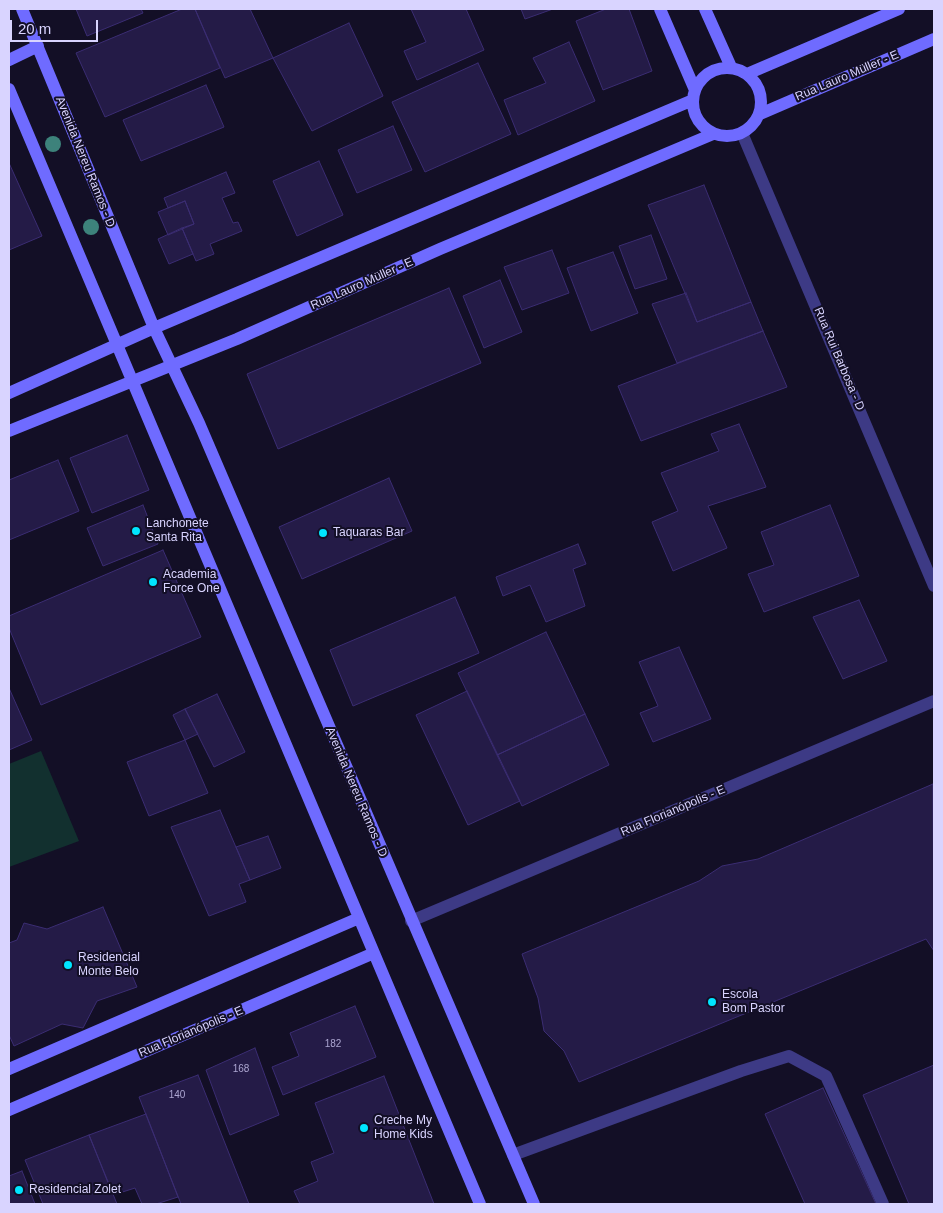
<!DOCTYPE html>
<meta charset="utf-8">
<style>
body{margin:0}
#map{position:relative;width:943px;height:1213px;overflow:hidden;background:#130f26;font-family:Arial,sans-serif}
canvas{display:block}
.frame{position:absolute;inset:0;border:10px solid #d9d4ff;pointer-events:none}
.scale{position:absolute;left:10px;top:20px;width:88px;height:22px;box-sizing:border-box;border:2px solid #d9d4ff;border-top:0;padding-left:6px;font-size:15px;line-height:18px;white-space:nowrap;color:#d9d4ff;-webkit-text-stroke:4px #130f26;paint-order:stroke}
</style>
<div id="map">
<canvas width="943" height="1213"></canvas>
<div class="frame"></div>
<div class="scale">20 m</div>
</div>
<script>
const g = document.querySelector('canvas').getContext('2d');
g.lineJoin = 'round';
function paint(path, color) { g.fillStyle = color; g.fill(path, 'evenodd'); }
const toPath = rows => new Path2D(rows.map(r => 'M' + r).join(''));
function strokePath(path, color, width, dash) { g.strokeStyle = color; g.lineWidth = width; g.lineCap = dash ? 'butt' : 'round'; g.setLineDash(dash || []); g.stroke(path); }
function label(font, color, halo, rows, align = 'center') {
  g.font = font + ' Arial,sans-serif'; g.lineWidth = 4; g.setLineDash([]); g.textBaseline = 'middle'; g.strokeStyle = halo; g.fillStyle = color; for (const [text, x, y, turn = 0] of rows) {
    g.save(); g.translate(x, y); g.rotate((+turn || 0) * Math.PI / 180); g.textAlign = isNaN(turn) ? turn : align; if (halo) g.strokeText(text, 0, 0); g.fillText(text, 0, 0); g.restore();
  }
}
paint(toPath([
 [41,751,79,841,9,867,9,764]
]), '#12302f');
const building = toPath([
 [76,9,141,9,143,13,87,36,76,9],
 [182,9,195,9,220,68,105,117,76,53,182,9],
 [195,9,250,9,273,58,225,78,195,9],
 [411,9,466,9,484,50,417,80,404,51,426,42,411,9],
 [521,9,553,9,525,19,521,9],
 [606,9,629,9,652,71,603,90,576,21,606,9],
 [349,23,383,96,312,131,273,58,349,23],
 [569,42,595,101,518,135,504,100,546,83,533,58,569,42],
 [478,63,511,134,425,172,392,102,478,63],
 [206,85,224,127,141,161,123,120,206,85],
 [393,126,412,170,357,193,338,150,393,126],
 [319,161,343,215,297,236,273,181,319,161],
 [9,163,42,236,9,250,9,163],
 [226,172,235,193,222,198,233,223,238,222,242,231,210,244,214,254,196,261,182,228,194,224,185,201,168,208,164,198,226,172],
 [704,185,751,302,697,322,648,205,704,185],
 [185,201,194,224,168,235,158,212,185,201],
 [182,228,193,254,169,264,158,239,182,228],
 [651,235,667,279,635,289,619,246,651,235],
 [552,250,569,293,522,310,504,267,552,250],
 [613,252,638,313,591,331,567,268,613,252],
 [500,280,522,332,484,348,463,296,500,280],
 [449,288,481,363,278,449,247,374,449,288],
 [686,293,697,322,751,302,763,331,677,363,652,304,686,293],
 [763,331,787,387,641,441,618,386,763,331],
 [739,424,766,487,708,506,727,548,673,571,652,522,678,511,661,473,719,451,711,434,739,424],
 [127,435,149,490,92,513,70,458,127,435],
 [58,460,79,511,9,540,9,480,58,460],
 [389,478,412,531,302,579,279,527,389,478],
 [143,505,158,544,103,566,87,528,143,505],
 [830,505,859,576,764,612,748,574,774,565,761,532,830,505],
 [578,544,586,564,573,569,585,606,546,622,530,585,503,596,496,577,578,544],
 [163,550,201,637,41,705,9,628,9,616,163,550],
 [455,597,479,653,353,706,330,650,455,597],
 [859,600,887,661,843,679,813,617,859,600],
 [546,632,585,714,497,755,458,673,546,632],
 [679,647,711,719,653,742,640,713,658,706,639,662,679,647],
 [9,688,32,740,9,750,9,688],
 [467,691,520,801,468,825,416,715,467,691],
 [217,694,245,752,214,767,185,709,217,694],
 [185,709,198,734,185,740,173,715,185,709],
 [585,714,609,765,522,806,497,755,585,714],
 [185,740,208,793,149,816,127,762,185,740],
 [933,784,934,951,926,939,579,1082,564,1051,544,1031,538,998,522,954,699,881,722,866,758,859,933,784],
 [220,810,250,880,239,884,246,902,209,916,171,827,220,810],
 [268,836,281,868,250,880,236,847,268,836],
 [103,907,137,987,97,1001,83,1028,62,1024,14,1046,9,1035,9,943,17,940,24,923,47,929,103,907],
 [355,1006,376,1057,283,1095,272,1067,299,1056,290,1033,355,1006],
 [255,1048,279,1115,230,1135,206,1070,255,1048],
 [934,1065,934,1204,909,1204,863,1095,934,1065],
 [198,1075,249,1204,181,1204,139,1097,198,1075],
 [384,1076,434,1204,300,1204,294,1191,318,1181,311,1162,334,1153,315,1103,384,1076],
 [823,1088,876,1204,805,1204,765,1114,823,1088],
 [146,1114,178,1197,156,1204,142,1204,135,1188,113,1195,89,1135,146,1114],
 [89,1135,117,1204,43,1204,25,1160,89,1135],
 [22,1171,35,1204,9,1204,9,1176,22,1171]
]);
paint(building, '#241b47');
strokePath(building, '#3b2d73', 1);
strokePath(toPath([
 [513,1155,741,1071,789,1056,826,1076,883,1204]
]), '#3d3a85', 12);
strokePath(toPath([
 [742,133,934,586],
 [411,921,934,701]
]), '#3d3a85', 12);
strokePath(toPath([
 [22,9,154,328,199,423,534,1204],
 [660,9,695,90],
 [705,9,731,67],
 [9,60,38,46],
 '693 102a34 34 0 1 1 68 0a34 34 0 1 1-68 0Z',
 [747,74,899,9],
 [9,89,480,1204],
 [760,114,934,39],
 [9,393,154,328,693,100],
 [9,431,237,339,440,249,713,134],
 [9,1069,359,918],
 [9,1110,374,953]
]), '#6f6bff', 12);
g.fillStyle = '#3d827b';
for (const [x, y] of [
 [53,144],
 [91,227]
]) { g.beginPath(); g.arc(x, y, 8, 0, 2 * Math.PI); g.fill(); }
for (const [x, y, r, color] of [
 [136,531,5,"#00e5ff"],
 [323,533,5,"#00e5ff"],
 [153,582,5,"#00e5ff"],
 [68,965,5,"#00e5ff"],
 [712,1002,5,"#00e5ff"],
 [364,1128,5,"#00e5ff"],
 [19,1190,5,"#00e5ff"]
]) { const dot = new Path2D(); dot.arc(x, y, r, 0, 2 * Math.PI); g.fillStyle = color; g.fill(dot); strokePath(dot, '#130f26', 2); }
label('10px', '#aca6d1', null, [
 ["182",333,1044],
 ["168",241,1069],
 ["140",177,1095]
]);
label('12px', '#d9d4ff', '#130f26', [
 ["Rua Lauro Müller - E",847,76,-23],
 ["Avenida Nereu Ramos - D",85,162,68],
 ["Rua Lauro Müller - E",362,284,-24],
 ["Rua Rui Barbosa - D",839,359,67],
 ["Avenida Nereu Ramos - D",356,792,67],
 ["Rua Florianópolis - E",673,811,-23],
 ["Rua Florianópolis - E",191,1032,-23]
]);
label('12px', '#d9d4ff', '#130f26', [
 ["Lanchonete",146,524],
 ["Santa Rita",146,538],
 ["Taquaras Bar",333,533],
 ["Academia",163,575],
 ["Force One",163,589],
 ["Residencial",78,958],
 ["Monte Belo",78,972],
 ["Escola",722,995],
 ["Bom Pastor",722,1009],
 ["Creche My",374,1121],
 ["Home Kids",374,1135],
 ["Residencial Zolet",29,1190]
], 'left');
</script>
